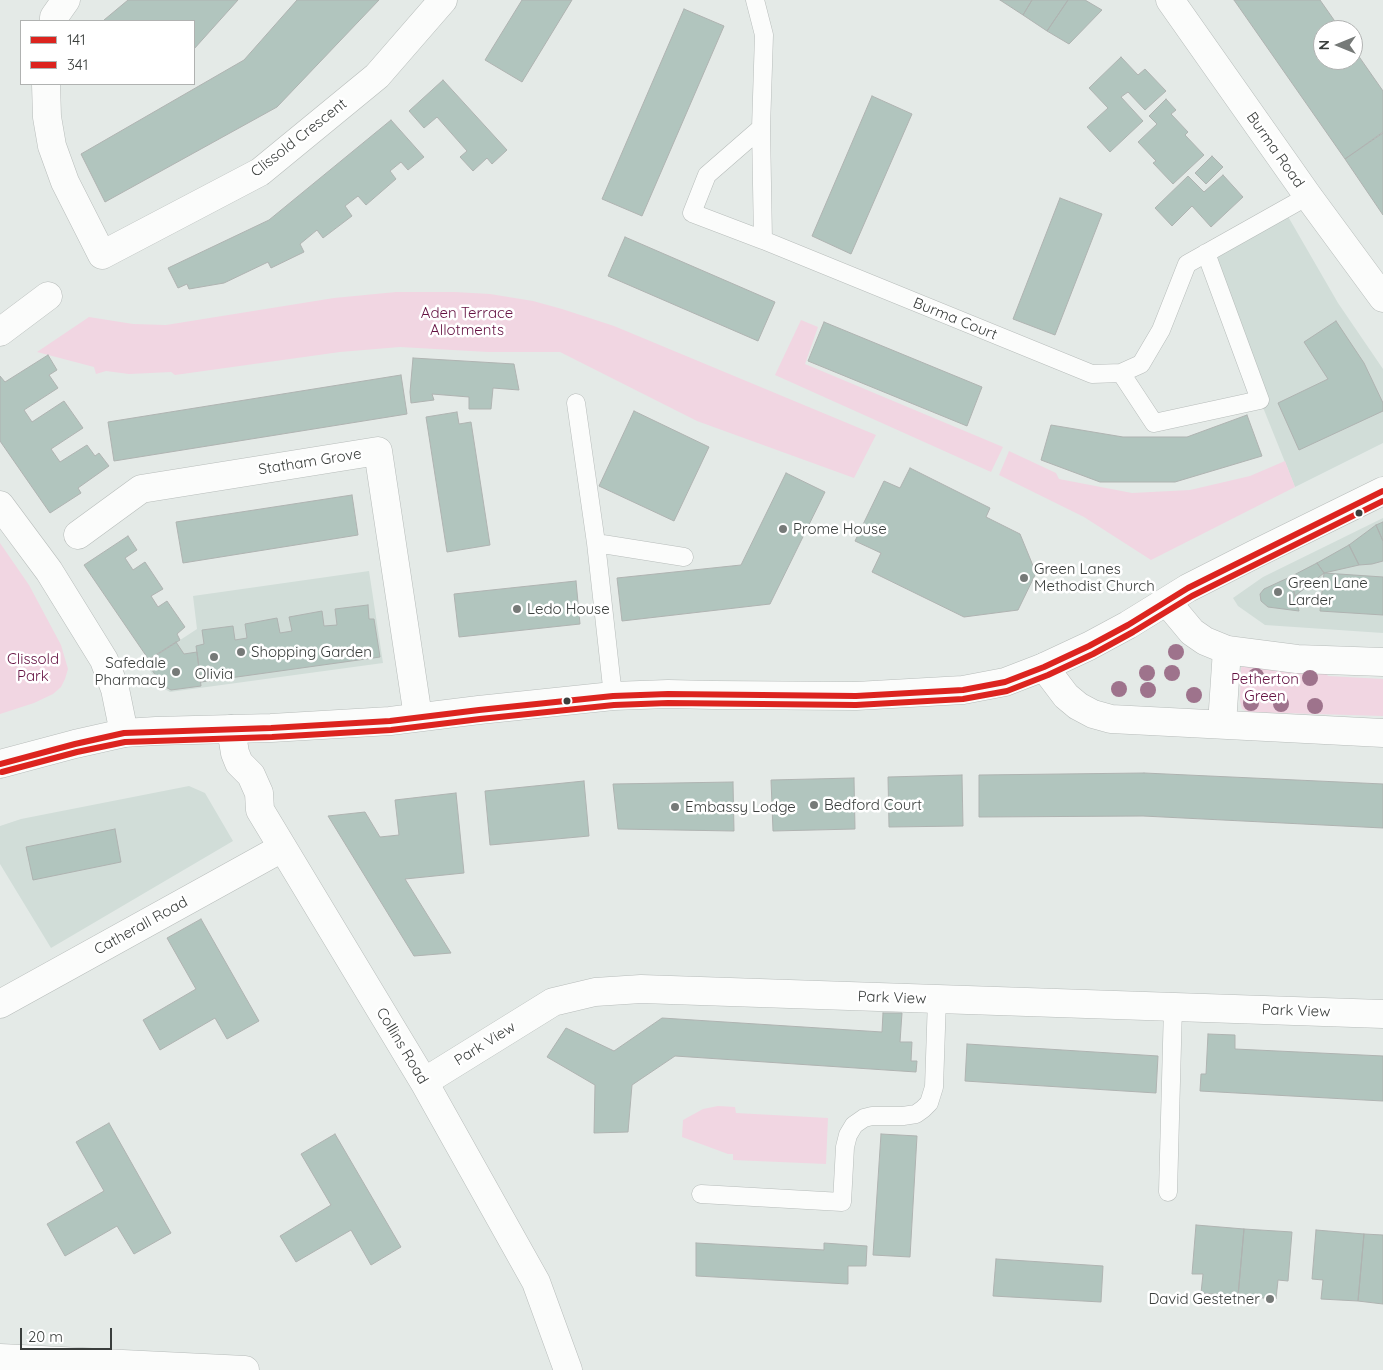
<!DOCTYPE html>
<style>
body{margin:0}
#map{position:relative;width:1383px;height:1370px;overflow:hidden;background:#e4eae7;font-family:Quicksand,sans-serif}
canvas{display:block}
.legend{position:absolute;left:20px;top:20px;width:175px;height:65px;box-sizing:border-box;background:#fff;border:1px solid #b0b2b1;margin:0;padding:6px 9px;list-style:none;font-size:15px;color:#3a3e3c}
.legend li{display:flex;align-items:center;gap:10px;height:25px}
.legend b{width:25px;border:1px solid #b0b2b1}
.north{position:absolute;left:1313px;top:20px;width:50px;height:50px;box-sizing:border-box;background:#fff;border:1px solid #b0b2b1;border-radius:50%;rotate:270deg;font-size:14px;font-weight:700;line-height:20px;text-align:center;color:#3a3e3c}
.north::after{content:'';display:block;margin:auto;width:18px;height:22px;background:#767a78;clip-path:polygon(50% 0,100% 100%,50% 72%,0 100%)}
.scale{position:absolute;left:20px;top:1328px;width:92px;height:22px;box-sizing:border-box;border:2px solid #3a3e3c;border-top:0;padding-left:6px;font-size:15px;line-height:18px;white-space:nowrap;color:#3a3e3c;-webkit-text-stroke:4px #fff;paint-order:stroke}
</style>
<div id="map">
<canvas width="1383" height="1370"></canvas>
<ul class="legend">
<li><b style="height:6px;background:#dc241f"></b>141</li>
<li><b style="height:6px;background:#dc241f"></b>341</li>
</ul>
<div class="north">N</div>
<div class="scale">20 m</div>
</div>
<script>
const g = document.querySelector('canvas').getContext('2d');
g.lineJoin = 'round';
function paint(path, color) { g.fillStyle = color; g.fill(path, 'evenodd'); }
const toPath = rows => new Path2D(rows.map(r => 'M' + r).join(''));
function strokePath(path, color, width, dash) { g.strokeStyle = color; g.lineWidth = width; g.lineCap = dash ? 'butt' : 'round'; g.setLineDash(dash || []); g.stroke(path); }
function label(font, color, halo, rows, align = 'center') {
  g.font = font + ' Quicksand,sans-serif'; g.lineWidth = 5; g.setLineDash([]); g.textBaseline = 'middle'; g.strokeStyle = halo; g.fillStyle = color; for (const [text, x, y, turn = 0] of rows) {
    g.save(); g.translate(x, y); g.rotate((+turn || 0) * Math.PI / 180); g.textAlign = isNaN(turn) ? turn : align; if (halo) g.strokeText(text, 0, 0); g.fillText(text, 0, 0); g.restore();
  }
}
paint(toPath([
 [1286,213,1338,303,1383,369,1383,443,1295,487,1260,400,1211,256],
 [1383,518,1383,633,1265,625,1238,606,1233,598,1263,577],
 [369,571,383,663,170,692,161,687,145,663,197,629,193,596],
 [189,786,205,793,233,841,51,948,0,864,0,826,21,819]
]), '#d1ddd8');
paint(toPath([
 [396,292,455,292,490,294,533,301,562,309,614,326,876,435,854,478,697,421,560,352,488,352,400,347,340,352,175,375,171,372,129,374,106,371,96,374,94,367,37,352,89,317,133,324,166,325,334,298],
 [801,320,818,327,805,364,1003,447,991,472,775,375],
 [1009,451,1056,473,1059,479,1132,493,1190,490,1250,476,1285,461,1295,487,1151,560,1084,517,999,475],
 [0,543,29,585,61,645,68,669,65,679,61,687,53,694,34,703,0,714],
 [1245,663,1323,668,1328,676,1383,679,1383,716,1248,712,1242,709,1240,701,1241,668],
 [718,1106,735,1107,736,1113,828,1118,826,1164,733,1160,733,1154,728,1154,682,1137,683,1120,703,1109]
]), '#f1d6e2');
const building = toPath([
 [128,0,238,0,194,49,194,21,106,21,104,20,128,0],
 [297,0,379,0,277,107,105,202,81,154,244,60,297,0],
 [522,0,572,0,522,82,485,60,522,0],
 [1000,0,1032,0,1023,15,1000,0],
 [1032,0,1068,0,1047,31,1023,15,1032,0],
 [1068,0,1085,0,1102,10,1069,44,1047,31,1068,0],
 [1234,0,1320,0,1341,30,1323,30,1323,60,1353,60,1353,48,1383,91,1383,132,1345,159,1234,0],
 [684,9,724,26,642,216,602,199,684,9],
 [1121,57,1138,75,1145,69,1166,91,1145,110,1128,92,1121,97,1143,121,1110,152,1087,127,1108,108,1089,88,1121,57],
 [443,80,507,150,492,164,487,158,473,171,460,157,467,151,437,117,424,128,409,111,443,80],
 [872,96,912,114,851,254,812,236,872,96],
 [1166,99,1176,110,1171,114,1188,132,1185,135,1204,155,1173,184,1153,163,1156,161,1138,142,1157,124,1149,116,1166,99],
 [391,120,424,157,408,170,401,162,390,171,396,179,366,205,358,196,345,206,352,216,323,238,317,230,300,244,304,252,271,268,268,262,224,283,189,289,187,284,178,288,168,268,269,220,391,120],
 [1383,133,1383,215,1345,159,1383,133],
 [1212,156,1223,167,1206,184,1195,173,1212,156],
 [1223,175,1243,197,1211,227,1192,206,1172,226,1155,208,1188,176,1204,192,1223,175],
 [1060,198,1102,214,1055,335,1013,319,1060,198],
 [625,237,775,302,758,341,608,276,625,237],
 [1336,321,1364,363,1383,403,1383,411,1299,450,1278,403,1328,379,1304,342,1336,321],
 [824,322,982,387,967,426,808,361,824,322],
 [48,355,57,370,49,375,58,388,24,410,32,422,64,401,83,428,51,449,60,462,87,445,95,456,99,453,109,466,78,488,81,493,50,513,0,441,0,376,5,382,48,355],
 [413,358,514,364,519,390,493,388,491,409,469,409,469,397,432,394,434,400,411,403,410,392,413,358],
 [401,375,407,414,114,461,108,422,401,375],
 [634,411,709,447,674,521,599,486,634,411],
 [457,412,459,424,471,422,490,545,447,552,426,417,457,412],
 [1247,415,1262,456,1175,482,1100,482,1041,460,1051,425,1123,437,1187,437,1247,415],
 [910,468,990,508,986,517,1020,534,1036,573,1018,610,964,617,872,572,881,553,855,541,884,481,900,488,910,468],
 [786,473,825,492,770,604,622,621,617,578,741,565,786,473],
 [352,495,358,535,183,563,176,522,352,495],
 [1383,522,1383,541,1376,525,1383,522],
 [1376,525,1383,541,1383,561,1372,564,1359,565,1349,545,1376,525],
 [128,536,137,550,125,558,133,570,145,562,163,589,151,596,158,607,167,601,185,627,177,634,180,640,149,660,84,565,128,536],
 [1349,545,1359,565,1324,573,1317,563,1349,545],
 [1317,563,1324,573,1295,596,1290,577,1317,563],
 [1324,573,1383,577,1383,615,1320,611,1324,573],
 [1290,577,1299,611,1268,607,1261,601,1260,594,1264,589,1290,577],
 [576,581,580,624,459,637,454,594,576,581],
 [368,605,369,619,374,619,380,657,201,682,196,646,204,644,202,630,233,626,235,640,247,638,245,624,277,618,280,633,292,631,289,617,322,611,324,626,337,625,335,609,368,605],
 [176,642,184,654,197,652,201,686,171,690,162,685,146,661,176,642],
 [1144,773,1383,784,1383,828,1143,816,979,817,979,775,1144,773],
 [962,775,963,826,889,827,888,777,962,775],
 [854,778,855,829,773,831,771,780,854,778],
 [584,781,589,836,490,845,485,791,584,781],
 [733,782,734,831,618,829,613,784,733,782],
 [456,793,464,873,405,879,451,953,414,956,328,816,365,812,380,837,399,835,395,800,456,793],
 [115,829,121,862,33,880,26,847,115,829],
 [201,919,259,1021,227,1039,215,1018,160,1050,143,1020,196,989,167,938,201,919],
 [883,1013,902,1013,900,1042,912,1042,911,1061,917,1061,916,1072,675,1056,632,1085,628,1132,594,1133,595,1085,547,1057,566,1028,614,1051,662,1018,882,1032,883,1013],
 [1208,1034,1235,1035,1235,1049,1383,1056,1383,1101,1200,1091,1201,1074,1206,1074,1208,1034],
 [967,1044,1158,1056,1156,1093,965,1081,967,1044],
 [109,1123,171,1233,134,1254,117,1226,65,1256,47,1224,104,1191,76,1142,109,1123],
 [335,1134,401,1247,371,1265,351,1230,296,1262,280,1236,331,1205,301,1154,335,1134],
 [881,1134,917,1136,910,1257,873,1255,881,1134],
 [1196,1225,1244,1229,1238,1296,1201,1293,1203,1274,1192,1274,1196,1225],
 [1244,1229,1292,1232,1288,1281,1278,1280,1276,1299,1238,1296,1244,1229],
 [1316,1230,1364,1234,1358,1301,1321,1299,1323,1280,1312,1279,1316,1230],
 [1364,1234,1383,1235,1383,1304,1358,1301,1364,1234],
 [696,1243,824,1250,824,1243,867,1246,866,1266,848,1266,848,1284,696,1276,696,1243],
 [996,1259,1103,1266,1101,1302,993,1296,996,1259]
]);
paint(building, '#b1c5be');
strokePath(building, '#afb3b1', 1);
const lane = toPath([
 [755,0,764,35,761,128,763,240,1092,374,1121,373,1141,364,1161,330,1187,264,1308,196],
 [761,128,707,175,692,213,763,240],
 [1121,373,1154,423,1260,400,1206,253],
 [576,403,596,543,613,696],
 [596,543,684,557],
 [1168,1192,1173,1007],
 [701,1194,842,1202,845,1147,848,1135,854,1125,864,1118,872,1116,903,1116,916,1114,923,1109,929,1103,934,1087,937,999]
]);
const street = toPath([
 [1170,0,1308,196,1383,298],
 [54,21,54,17,66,0],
 [46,84,47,117,52,146,65,182,102,255,260,172,377,76,443,0],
 [0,332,48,296],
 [78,535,141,489,378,451,418,717],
 [1222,724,1227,650],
 [231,729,235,753,239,763,251,775,259,793,260,810,424,1082,536,1282,568,1370],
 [0,1004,282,848],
 [424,1082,553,1002,595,992,641,989,1383,1014],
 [0,1358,245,1370]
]);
const secondary = toPath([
 [0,505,49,571,104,660,115,689,124,733],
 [1167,602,1192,632,1205,641,1227,650,1297,659,1383,662],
 [1044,667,1066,696,1078,706,1093,714,1111,719,1383,733]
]);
const primary = toPath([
 [0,764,75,744,124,733,156,731,271,728,390,721,479,710,613,696,668,694,713,695,856,696,963,690,1005,682,1044,667,1089,646,1128,625,1188,588,1255,554,1383,491]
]);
strokePath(lane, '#b7bcba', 19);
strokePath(street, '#b7bcba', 29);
strokePath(secondary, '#b7bcba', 29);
strokePath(primary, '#b7bcba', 29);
strokePath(lane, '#fbfcfb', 18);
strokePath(street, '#fbfcfb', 28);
strokePath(secondary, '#fbfcfb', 28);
strokePath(primary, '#fbfcfb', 28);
strokePath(toPath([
 [0,764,75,744,124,733,271,728,390,721,479,710,613,696,668,694,856,696,963,690,1005,682,1044,667,1089,646,1128,625,1188,588,1383,491]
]), '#dc241f', 6);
strokePath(toPath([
 [2,772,77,752,125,742,272,737,391,730,480,719,614,705,668,703,856,705,963,699,1007,691,1048,675,1093,654,1133,632,1192,596,1383,501]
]), '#dc241f', 6);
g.fillStyle = '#9e738c';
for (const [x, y] of [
 [1176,652],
 [1147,673],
 [1172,673],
 [1256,676],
 [1310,678],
 [1119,689],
 [1148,690],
 [1194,695],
 [1251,703],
 [1281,704],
 [1315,706]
]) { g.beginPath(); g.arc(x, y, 8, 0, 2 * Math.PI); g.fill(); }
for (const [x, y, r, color] of [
 [1359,513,4.5,"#3a3e3c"],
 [783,529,5,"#767a78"],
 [1024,578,5,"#767a78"],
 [1278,592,5,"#767a78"],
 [517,609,5,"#767a78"],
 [241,652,5,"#767a78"],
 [214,657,5,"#767a78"],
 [176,672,5,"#767a78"],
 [567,701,4.5,"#3a3e3c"],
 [814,805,5,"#767a78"],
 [675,807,5,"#767a78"],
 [1270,1299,5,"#767a78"]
]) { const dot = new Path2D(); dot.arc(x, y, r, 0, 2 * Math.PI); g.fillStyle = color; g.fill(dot); strokePath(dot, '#fff', 2); }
label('15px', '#3a3e3c', '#fff', [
 ["Clissold Crescent",299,138,-38],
 ["Burma Road",1275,150,55],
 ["Burma Court",955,319,22],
 ["Statham Grove",310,462,-9],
 ["Catherall Road",141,926,-29],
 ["Park View",892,998,2],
 ["Park View",1296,1011,2],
 ["Park View",485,1044,-32],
 ["Collins Road",402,1046,59]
]);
label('15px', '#641242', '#fff', [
 ["Aden Terrace",467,313],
 ["Allotments",467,330],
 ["Clissold",33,659],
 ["Park",33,676],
 ["Petherton",1265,679],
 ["Green",1265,696]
]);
label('15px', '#3a3e3c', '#fff', [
 ["Prome House",793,529],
 ["Green Lanes",1034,569],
 ["Methodist Church",1034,586],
 ["Green Lane",1288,583],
 ["Larder",1288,600],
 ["Ledo House",527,609],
 ["Shopping Garden",251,652],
 ["Safedale",166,663,"right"],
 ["Pharmacy",166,680,"right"],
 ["Olivia",214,674,"center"],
 ["Bedford Court",824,805],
 ["Embassy Lodge",685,807],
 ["David Gestetner",1260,1299,"right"]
], 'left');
</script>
